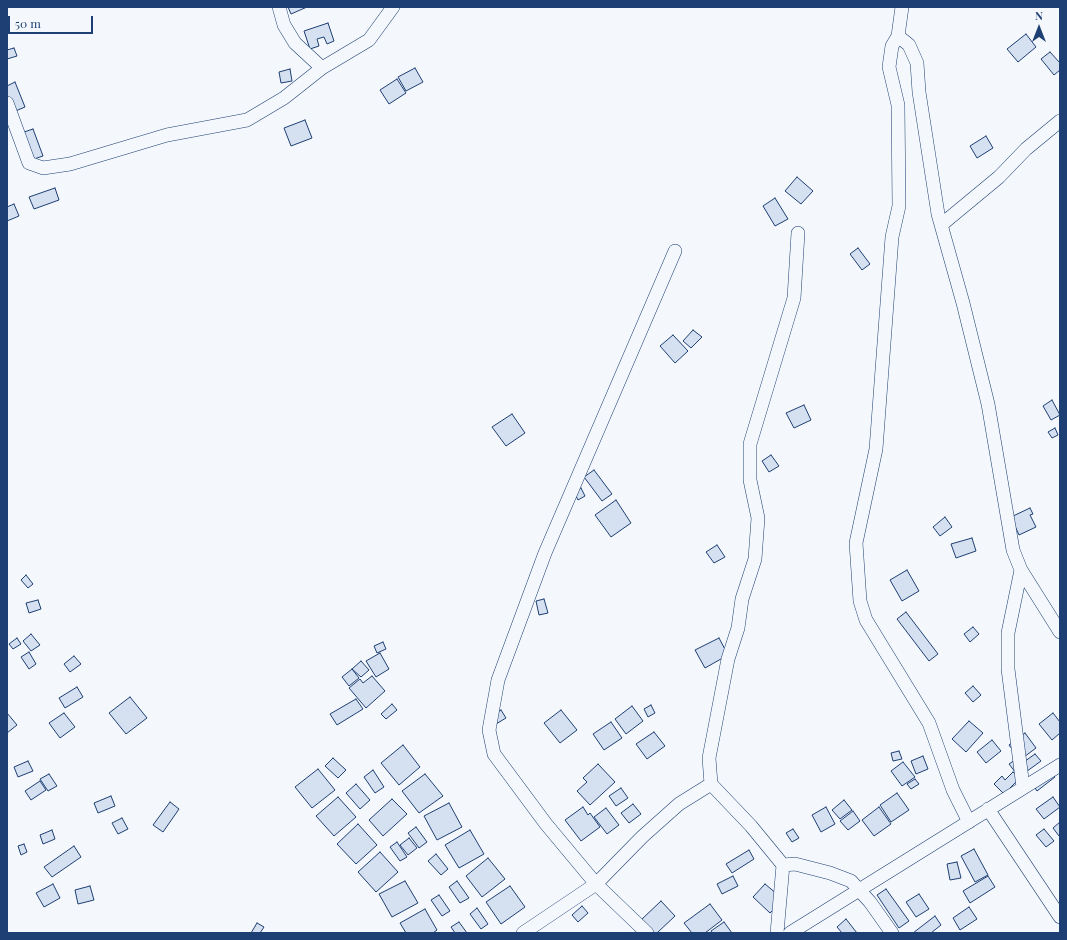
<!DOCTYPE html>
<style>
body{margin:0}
#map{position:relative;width:1067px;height:940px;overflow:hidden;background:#f4f7fb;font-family:"Playfair Display",serif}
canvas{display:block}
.frame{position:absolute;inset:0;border:8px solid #1d3f73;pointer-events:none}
.north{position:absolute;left:1019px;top:8px;width:40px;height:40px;-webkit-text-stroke:3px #f4f7fb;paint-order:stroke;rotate:0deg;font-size:11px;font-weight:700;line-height:16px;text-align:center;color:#1d3f73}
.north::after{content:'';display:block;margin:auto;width:14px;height:18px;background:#1d3f73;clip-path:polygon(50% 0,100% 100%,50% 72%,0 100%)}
.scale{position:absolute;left:8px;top:16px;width:85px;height:18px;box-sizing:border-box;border:2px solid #1d3f73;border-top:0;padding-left:5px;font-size:12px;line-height:14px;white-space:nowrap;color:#1d3f73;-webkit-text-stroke:3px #f4f7fb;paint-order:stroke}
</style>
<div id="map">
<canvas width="1067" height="940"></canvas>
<div class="frame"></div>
<div class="north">N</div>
<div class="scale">50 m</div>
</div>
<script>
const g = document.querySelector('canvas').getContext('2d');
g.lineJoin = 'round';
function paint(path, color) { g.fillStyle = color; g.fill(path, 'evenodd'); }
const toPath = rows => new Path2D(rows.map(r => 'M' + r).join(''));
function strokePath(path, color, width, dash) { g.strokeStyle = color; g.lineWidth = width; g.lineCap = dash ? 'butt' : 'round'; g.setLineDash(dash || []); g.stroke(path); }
const building = toPath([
 [288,7,307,7,291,14,288,7],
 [328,23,334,41,327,44,324,37,317,39,319,46,310,49,304,31,328,23],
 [1026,34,1036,47,1018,62,1007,49,1026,34],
 [14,48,17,56,7,59,7,50,14,48],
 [1050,52,1060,63,1060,70,1054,75,1041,59,1050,52],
 [415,68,423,82,406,91,398,77,415,68],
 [290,69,292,81,281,83,279,72,290,69],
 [397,79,406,93,389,104,380,90,397,79],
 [15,82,25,107,13,112,7,95,7,86,15,82],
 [305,120,312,138,291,146,284,128,305,120],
 [33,129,43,156,31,160,21,133,33,129],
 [986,136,993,148,977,158,970,146,986,136],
 [797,177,813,191,801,204,785,191,797,177],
 [55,188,59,200,34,209,29,197,55,188],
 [775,198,788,219,775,226,763,206,775,198],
 [14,204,19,216,7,221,7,207,14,204],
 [858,248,870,264,862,270,850,254,858,248],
 [693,330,702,337,691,348,683,341,693,330],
 [673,335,688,351,675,363,660,346,673,335],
 [1052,400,1060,415,1051,420,1043,406,1052,400],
 [804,405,811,420,794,428,786,413,804,405],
 [512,414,525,433,506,446,492,427,512,414],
 [1055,428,1058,435,1052,438,1048,432,1055,428],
 [771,455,779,466,769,472,762,461,771,455],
 [594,470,612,494,602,501,584,477,594,470],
 [581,488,585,496,578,500,574,492,581,488],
 [616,500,631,523,611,537,595,515,616,500],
 [1030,508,1033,514,1030,515,1036,527,1019,535,1011,517,1030,508],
 [945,517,952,527,940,536,933,527,945,517],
 [972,538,976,551,956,558,951,544,972,538],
 [717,545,725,557,714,563,706,552,717,545],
 [907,570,919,591,902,601,890,580,907,570],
 [26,575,33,584,28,588,21,580,26,575],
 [544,599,548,613,539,615,536,601,544,599],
 [38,600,41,609,29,613,26,603,38,600],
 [906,612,938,654,929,661,897,619,906,612],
 [973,627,979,634,970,642,964,634,973,627],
 [31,634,40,645,31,651,23,641,31,634],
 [17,638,21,644,13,649,9,644,17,638],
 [719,638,728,655,705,668,695,650,719,638],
 [383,642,386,649,377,653,374,646,383,642],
 [29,652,36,664,29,669,21,657,29,652],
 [380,653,389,669,376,677,366,661,380,653],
 [74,656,81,664,70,672,64,664,74,656],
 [361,661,369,670,361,677,352,669,361,661],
 [352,669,359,678,349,686,342,677,352,669],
 [372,676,385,691,366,708,349,688,360,679,363,683,372,676],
 [973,686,981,695,973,702,965,693,973,686],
 [77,687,83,697,65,708,59,698,77,687],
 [130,697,147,718,126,734,109,713,130,697],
 [356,699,363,709,337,725,330,714,356,699],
 [392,704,397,710,386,719,381,714,392,704],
 [651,705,655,713,648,717,644,709,651,705],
 [632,706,643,721,626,734,615,719,632,706],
 [501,710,506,718,496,724,491,716,501,710],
 [561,710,577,730,560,743,544,723,561,710],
 [7,713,17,725,7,733,7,713],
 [64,713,75,727,60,738,49,723,64,713],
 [1053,713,1060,722,1060,733,1052,740,1039,724,1053,713],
 [969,721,983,733,966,752,952,739,969,721],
 [611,722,622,738,604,750,593,734,611,722],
 [654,732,665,746,647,759,636,744,654,732],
 [1025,733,1036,748,1020,760,1009,745,1025,733],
 [992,740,1001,751,986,763,977,752,992,740],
 [403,745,420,767,399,785,381,763,403,745],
 [899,751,902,759,893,761,891,753,899,751],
 [1035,754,1041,761,1019,777,1009,764,1018,758,1021,764,1035,754],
 [923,756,928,769,916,774,911,761,923,756],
 [333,758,346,770,338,778,325,766,333,758],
 [28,761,33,771,18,777,14,767,28,761],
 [903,762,915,777,902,786,891,771,903,762],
 [598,764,615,782,590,805,577,791,587,782,583,778,598,764],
 [318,769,335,790,312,808,295,787,318,769],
 [1049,769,1055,777,1037,791,1031,782,1049,769],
 [373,770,384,787,375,793,364,777,373,770],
 [1013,772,1020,778,1004,794,994,784,1002,776,1005,780,1013,772],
 [49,774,57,786,48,791,40,779,49,774],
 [425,774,443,796,419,813,402,791,425,774],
 [915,779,919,784,911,789,907,784,915,779],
 [40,781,46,790,31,800,25,791,40,781],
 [356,784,370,800,360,809,346,793,356,784],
 [621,788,628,798,616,806,609,796,621,788],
 [897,793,909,810,891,822,880,805,897,793],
 [111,796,115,806,98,813,94,803,111,796],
 [338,797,356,817,334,836,316,816,338,797],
 [1053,797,1060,807,1044,819,1036,809,1053,797],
 [392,799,407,814,383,836,369,820,392,799],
 [844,800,852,810,840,819,832,810,844,800],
 [170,802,179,809,163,832,153,825,170,802],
 [449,803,462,827,437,840,424,816,449,803],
 [633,804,641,814,629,823,621,813,633,804],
 [583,807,588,815,590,813,600,827,581,841,565,820,583,807],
 [826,807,835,824,821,832,812,815,826,807],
 [879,807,891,824,874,836,862,820,879,807],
 [606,808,619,825,607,834,594,817,606,808],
 [853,811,860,821,848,830,840,821,853,811],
 [122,818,128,829,118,834,112,823,122,818],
 [1060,822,1060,835,1059,836,1053,828,1060,822],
 [358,824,377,845,356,864,337,844,358,824],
 [416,827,427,842,419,848,408,833,416,827],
 [793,829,799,838,792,842,786,833,793,829],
 [1044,829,1054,841,1046,847,1036,835,1044,829],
 [52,830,55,839,43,844,40,835,52,830],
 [470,830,484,854,459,868,445,845,470,830],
 [409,838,417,848,408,855,400,845,409,838],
 [397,842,407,857,400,861,390,847,397,842],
 [24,844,27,852,21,855,18,846,24,844],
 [74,846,81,857,52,877,44,867,74,846],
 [974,849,988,875,975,882,961,856,974,849],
 [749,850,754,859,732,873,726,864,749,850],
 [380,852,398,872,376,892,358,872,380,852],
 [436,854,448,869,441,875,428,861,436,854],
 [488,858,505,879,482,897,466,876,488,858],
 [957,862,961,878,950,880,947,864,957,862],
 [733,876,738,886,722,894,717,884,733,876],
 [988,876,995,887,970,903,963,891,988,876],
 [405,881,418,903,392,917,379,894,405,881],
 [457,881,469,898,460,903,449,887,457,881],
 [53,884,60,898,44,907,36,893,53,884],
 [765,884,783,899,770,913,753,897,765,884],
 [90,886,94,900,78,904,75,890,90,886],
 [510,886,525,907,501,924,486,902,510,886],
 [886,889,909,921,899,928,877,895,886,889],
 [919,894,929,909,916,917,906,902,919,894],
 [439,895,450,911,442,916,431,900,439,895],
 [661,901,675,916,657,933,654,933,641,920,661,901],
 [710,904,722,920,705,933,692,933,684,923,710,904],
 [582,906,588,913,578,922,572,915,582,906],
 [969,907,977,919,960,930,953,918,969,907],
 [477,908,488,924,481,929,470,914,477,908],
 [425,909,437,930,433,933,406,933,400,923,425,909],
 [935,916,941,925,931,933,913,933,935,916],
 [846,919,857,933,842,933,837,927,846,919],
 [459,922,467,933,455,933,451,927,459,922],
 [724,922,732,933,712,933,711,931,724,922],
 [257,923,264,927,260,933,251,933,257,923]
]);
paint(building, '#d5e0f0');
strokePath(building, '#1d3f73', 1);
const minor = toPath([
 [279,7,284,25,295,43,322,68],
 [902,7,898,36,892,46,889,67,898,105,899,206,892,237,876,449,856,543,860,601,866,620,929,723,953,790,969,822],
 [898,36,909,45,917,63,919,92,938,214,963,303,988,404,1013,550,1021,570,1060,632],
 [7,103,29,163,43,168,70,164,167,135,247,120,284,98,322,68,369,40,393,7],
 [941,225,999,177,1026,149,1060,121],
 [1021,570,1008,633,1008,669,1023,787],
 [988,809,1060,917],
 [783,865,795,864,830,873,851,881,870,902,892,933],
 [523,933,596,884,642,837,679,804,711,784],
 [647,933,596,884,546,824,494,754,489,730,498,680,545,553,675,251],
 [777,933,783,865,751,826,711,784,709,758,728,659,738,628,742,599,755,559,758,518,750,480,750,444,794,298,798,233],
 [790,933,1060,765]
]);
strokePath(minor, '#1d3f73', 14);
strokePath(minor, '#f4f7fb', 13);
</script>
